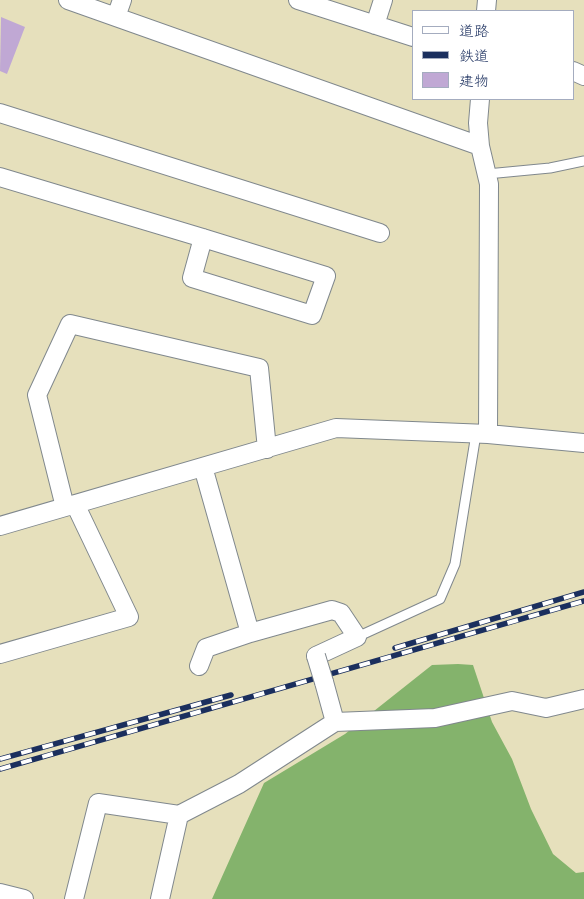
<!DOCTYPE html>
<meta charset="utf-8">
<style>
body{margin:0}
#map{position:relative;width:584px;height:899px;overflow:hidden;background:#e6e0bc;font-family:Delius,"Klee One",sans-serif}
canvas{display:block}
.legend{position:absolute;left:412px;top:10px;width:162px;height:90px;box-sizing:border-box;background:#fff;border:1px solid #a4acbf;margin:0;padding:6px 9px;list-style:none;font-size:15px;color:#1b2f5e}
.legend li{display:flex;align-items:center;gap:10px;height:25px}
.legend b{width:25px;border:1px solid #a4acbf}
</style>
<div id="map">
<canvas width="584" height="899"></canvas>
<ul class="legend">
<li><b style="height:6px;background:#fff"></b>道路</li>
<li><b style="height:6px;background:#1b2f5e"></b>鉄道</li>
<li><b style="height:14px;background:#c0a8d4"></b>建物</li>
</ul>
</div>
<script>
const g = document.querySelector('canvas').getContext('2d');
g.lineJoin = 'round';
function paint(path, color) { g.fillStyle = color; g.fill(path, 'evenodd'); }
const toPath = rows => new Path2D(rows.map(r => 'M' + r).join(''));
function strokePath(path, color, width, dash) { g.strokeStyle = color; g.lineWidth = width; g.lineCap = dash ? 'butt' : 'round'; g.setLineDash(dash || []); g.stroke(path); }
paint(toPath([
 [458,664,473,665,492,722,512,759,531,809,553,854,576,873,584,872,584,899,212,899,264,783,345,734,432,665]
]), '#84b36c');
paint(toPath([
 [1,17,25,27,7,74,0,71]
]), '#c0a8d4');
const lane = toPath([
 [487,174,550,168,584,161],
 [357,637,440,599,455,564,476,434]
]);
const street = toPath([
 [68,0,480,146],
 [298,0,413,37],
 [486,11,487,0],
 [116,17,122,0],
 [375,25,383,0],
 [573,71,584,76],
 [480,99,478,123,480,146,489,184,488,434],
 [0,113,380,233],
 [0,177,203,238,326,276,312,315,192,278,203,238],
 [203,467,250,633],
 [65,507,37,395,70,324,259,368,267,449],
 [0,526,336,428,488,434,584,443],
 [0,654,129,617,75,504],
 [199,666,206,648,250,633,332,610,341,613,357,637,316,656],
 [324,682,335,722],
 [0,893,24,899],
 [74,899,98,803,179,815,239,784,335,722,435,718,512,701,546,708,584,699],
 [160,899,179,815]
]);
strokePath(lane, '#80888d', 11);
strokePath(street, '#80888d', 20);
strokePath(lane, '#fff', 9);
strokePath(street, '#fff', 18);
const rail = toPath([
 [395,648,584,592],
 [0,759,231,695],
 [0,769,584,601]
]);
strokePath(rail, '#1b2f5e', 5.5);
strokePath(rail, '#fff', 4, [11]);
const streetBridge = toPath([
 [316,656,324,682]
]);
strokePath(streetBridge, '#80888d', 20, []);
strokePath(streetBridge, '#fff', 18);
</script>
